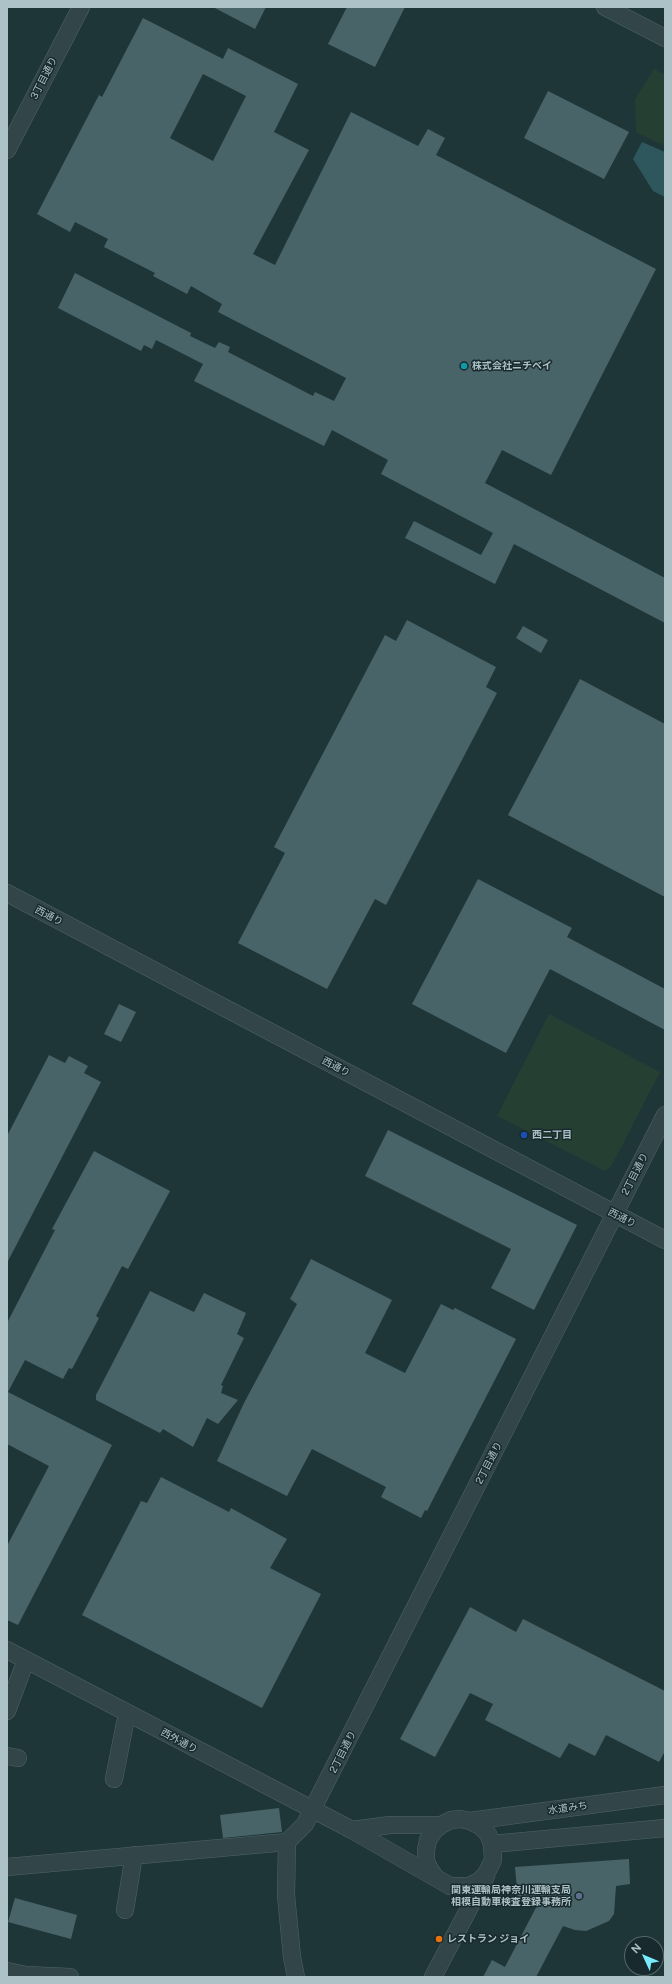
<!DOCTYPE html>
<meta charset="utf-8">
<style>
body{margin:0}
#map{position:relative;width:672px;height:1984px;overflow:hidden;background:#1f3638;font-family:"Public Sans",sans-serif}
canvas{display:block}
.frame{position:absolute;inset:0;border:8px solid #acc2c6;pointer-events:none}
.north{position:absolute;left:624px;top:1936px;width:40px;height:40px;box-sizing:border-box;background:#182a2d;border:1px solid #53676a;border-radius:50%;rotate:314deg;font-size:11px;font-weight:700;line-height:16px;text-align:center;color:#acc2c6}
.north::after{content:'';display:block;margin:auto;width:14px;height:18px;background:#78ebfe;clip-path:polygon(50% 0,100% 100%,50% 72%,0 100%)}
</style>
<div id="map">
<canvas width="672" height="1984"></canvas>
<div class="frame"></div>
<div class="north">N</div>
</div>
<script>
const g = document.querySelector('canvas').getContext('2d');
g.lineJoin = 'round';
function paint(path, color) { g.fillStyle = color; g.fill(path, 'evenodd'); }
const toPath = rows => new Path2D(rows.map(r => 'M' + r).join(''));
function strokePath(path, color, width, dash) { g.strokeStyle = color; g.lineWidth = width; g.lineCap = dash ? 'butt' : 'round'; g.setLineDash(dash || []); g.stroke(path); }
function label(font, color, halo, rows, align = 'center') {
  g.font = font + ' "Public Sans","Noto Sans JP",sans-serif'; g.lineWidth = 3; g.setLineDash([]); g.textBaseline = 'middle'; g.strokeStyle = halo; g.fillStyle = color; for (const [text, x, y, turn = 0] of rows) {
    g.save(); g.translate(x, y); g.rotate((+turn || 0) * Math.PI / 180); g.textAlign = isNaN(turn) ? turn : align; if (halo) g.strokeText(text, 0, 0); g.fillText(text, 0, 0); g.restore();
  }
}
paint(toPath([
 [654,69,665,75,665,146,636,132,635,99],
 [549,1014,660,1072,612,1165,605,1171,497,1116]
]), '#253f33');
paint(toPath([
 [642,142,665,152,665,197,653,191,633,159]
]), '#2d575c');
paint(toPath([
 [213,7,266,7,255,29],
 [347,7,405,7,375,67,328,44],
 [143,18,223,59,228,48,298,84,274,132,309,150,253,254,275,265,351,112,418,146,428,129,445,138,436,155,656,269,551,475,502,450,485,483,665,578,665,623,514,544,495,584,405,538,414,521,481,555,493,533,381,474,388,460,332,430,324,446,194,381,203,364,156,340,152,349,144,345,141,351,58,308,75,273,191,333,190,336,215,348,219,342,230,347,228,352,313,396,315,392,334,401,346,378,218,312,222,304,191,286,187,294,153,276,155,273,104,247,108,239,75,222,70,232,37,214,99,95,102,97],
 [203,74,246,96,213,161,170,138],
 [548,91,629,132,604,179,524,138],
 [407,620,496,667,486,687,497,693,386,905,375,899,327,989,238,943,285,853,274,847,385,635,396,641],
 [523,626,548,640,541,653,516,638],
 [580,679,665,724,665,897,508,815],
 [478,879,572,928,567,937,665,989,665,1030,550,969,506,1053,412,1004],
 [119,1004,136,1012,121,1042,104,1034],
 [49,1055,65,1063,69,1056,88,1066,84,1073,101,1082,7,1263,7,1136],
 [388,1130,577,1225,534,1310,491,1288,511,1249,365,1176],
 [94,1151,170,1191,128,1269,122,1266,96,1316,99,1318,72,1369,69,1368,63,1379,25,1360,8,1392,112,1445,18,1625,7,1620,7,1546,49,1466,7,1444,7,1323,55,1230,52,1229],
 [311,1259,392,1300,365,1353,405,1373,441,1304,453,1310,455,1308,516,1339,427,1511,425,1510,421,1518,381,1497,386,1487,312,1449,287,1496,217,1461,244,1403,297,1304,290,1299],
 [150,1291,194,1312,204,1293,246,1313,237,1334,244,1338,221,1385,223,1386,221,1393,238,1400,218,1424,207,1418,193,1447,163,1429,160,1433,96,1400,96,1395],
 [161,1477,229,1512,231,1508,287,1539,270,1568,321,1594,262,1708,82,1615,141,1501,147,1503],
 [470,1607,516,1632,523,1619,665,1691,665,1751,659,1762,606,1735,595,1756,569,1743,560,1758,485,1720,493,1704,470,1693,435,1757,400,1739],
 [279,1808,282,1832,223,1838,220,1815],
 [629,1859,630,1884,616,1886,614,1914,609,1921,586,1931,575,1930,563,1926,536,1977,483,1977,492,1960,505,1967,541,1898,518,1900,515,1867],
 [15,1898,77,1915,71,1939,8,1922]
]), '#496468');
const minor = toPath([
 [605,7,665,38],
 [7,150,81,7],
 [7,893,665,1240],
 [7,1650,352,1830,436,1878],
 [7,1711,26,1660],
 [7,1756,18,1758],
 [114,1779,125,1723,128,1715],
 [470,1821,480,1826,488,1834,492,1844,493,1860,486,1874,479,1881,469,1886,450,1886,436,1878,430,1870,426,1861,426,1850,428,1840,434,1831,441,1825,451,1820,460,1819,470,1821,665,1795],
 [352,1830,390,1825,441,1825],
 [287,1842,286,1895,292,1957,296,1977],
 [492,1844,665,1828],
 [7,1867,287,1842,305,1824,665,1115],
 [125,1910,134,1855],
 [7,1971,26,1975,70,1977],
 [433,1977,486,1876]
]);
strokePath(minor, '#506467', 18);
strokePath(minor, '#324649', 17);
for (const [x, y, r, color] of [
 [464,366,4,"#0f9aa8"],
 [524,1135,4,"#1a4fb4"],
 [579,1896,4,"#5c6f8a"],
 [439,1939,4,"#e8710a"]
]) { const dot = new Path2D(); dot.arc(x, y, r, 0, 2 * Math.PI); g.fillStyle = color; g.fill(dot); strokePath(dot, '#182a2d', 1.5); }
label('10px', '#acc2c6', '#182a2d', [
 ["3丁目通り",44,78,-63],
 ["西通り",49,916,28],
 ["西通り",336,1067,28],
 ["2丁目通り",635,1174,-63],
 ["西通り",622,1218,27],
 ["2丁目通り",489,1463,-63],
 ["西外通り",179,1741,28],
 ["2丁目通り",343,1752,-63],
 ["水道みち",568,1808,-8]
]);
label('bold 10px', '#acc2c6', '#182a2d', [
 ["株式会社ニチベイ",472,366],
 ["西二丁目",532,1135],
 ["関東運輸局神奈川運輸支局",571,1890,"right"],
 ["相模自動車検査登録事務所",571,1902,"right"],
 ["レストラン ジョイ",447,1939]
], 'left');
</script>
